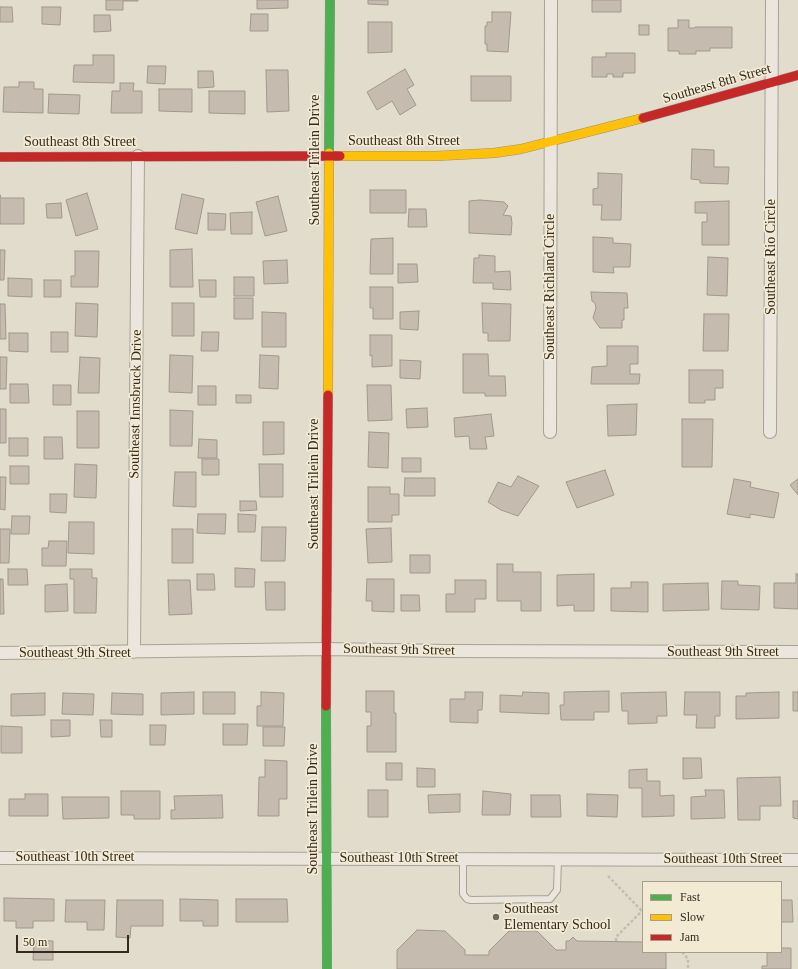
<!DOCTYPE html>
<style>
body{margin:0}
#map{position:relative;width:798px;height:969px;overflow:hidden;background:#e2dccd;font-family:"Times New Roman",serif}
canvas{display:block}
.legend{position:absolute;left:642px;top:881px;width:140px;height:72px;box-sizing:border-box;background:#f2ead3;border:1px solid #a69d8b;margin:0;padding:5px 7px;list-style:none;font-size:12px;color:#342a1f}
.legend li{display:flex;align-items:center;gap:8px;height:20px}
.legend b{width:20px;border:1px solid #a69d8b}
.scale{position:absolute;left:16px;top:935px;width:113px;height:18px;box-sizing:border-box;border:2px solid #342a1f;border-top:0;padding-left:5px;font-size:12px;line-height:14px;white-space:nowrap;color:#342a1f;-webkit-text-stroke:3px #f2ead3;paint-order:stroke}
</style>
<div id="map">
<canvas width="798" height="969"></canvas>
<ul class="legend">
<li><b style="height:5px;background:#4caf50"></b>Fast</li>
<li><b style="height:5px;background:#ffc107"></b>Slow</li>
<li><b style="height:5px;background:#c62828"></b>Jam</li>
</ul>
<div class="scale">50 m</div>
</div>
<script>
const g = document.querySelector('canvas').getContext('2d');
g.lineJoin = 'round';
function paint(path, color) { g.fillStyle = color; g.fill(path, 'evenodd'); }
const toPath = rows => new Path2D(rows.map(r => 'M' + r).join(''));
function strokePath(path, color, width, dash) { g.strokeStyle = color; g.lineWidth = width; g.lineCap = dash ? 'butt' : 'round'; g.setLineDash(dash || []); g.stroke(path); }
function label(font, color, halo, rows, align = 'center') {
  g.font = font + ' "Times New Roman",serif'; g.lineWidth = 3.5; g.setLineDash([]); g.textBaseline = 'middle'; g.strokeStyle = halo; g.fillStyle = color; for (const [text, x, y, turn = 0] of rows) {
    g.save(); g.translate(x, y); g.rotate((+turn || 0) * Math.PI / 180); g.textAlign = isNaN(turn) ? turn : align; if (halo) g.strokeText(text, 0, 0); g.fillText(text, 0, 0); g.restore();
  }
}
const building = toPath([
 [106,0,138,0,138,1,123,1,123,10,106,10,106,0],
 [257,0,288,0,288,8,257,9,257,0],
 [368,0,388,0,388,5,368,4,368,0],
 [592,0,621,0,621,12,592,12,592,0],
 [0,7,12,7,13,22,0,22,0,7],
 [42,7,61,7,60,25,42,24,42,7],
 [492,12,511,12,508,52,487,51,487,44,485,44,485,26,487,26,487,22,492,22,492,12],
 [251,14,268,14,268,31,250,31,251,14],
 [94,15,110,15,111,31,94,32,94,15],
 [678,20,689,20,689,28,695,28,695,27,732,27,732,48,710,48,710,51,696,51,696,54,679,54,679,51,668,51,668,28,678,28,678,20],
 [368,22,392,22,392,52,368,53,368,22],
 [639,25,649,25,649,35,639,35,639,25],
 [606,53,635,53,635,73,623,73,623,77,613,77,613,74,607,74,607,77,592,77,592,57,606,57,606,53],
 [93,55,114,55,114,83,73,82,74,65,93,65,93,55],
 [148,66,166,66,165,84,147,83,148,66],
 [405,69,414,85,407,89,416,105,400,115,392,101,377,110,367,92,405,69],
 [266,70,288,70,289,111,267,112,266,70],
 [198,71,213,71,214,87,198,88,198,71],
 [471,76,511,76,511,101,471,101,471,76],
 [19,82,34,82,34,89,43,89,43,113,3,112,4,87,19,87,19,82],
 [120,83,134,83,133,91,142,91,142,113,111,113,112,91,120,91,120,83],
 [159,89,192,89,192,112,159,111,159,89],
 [209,91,245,91,245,114,209,113,209,91],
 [49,94,80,95,79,114,48,113,49,94],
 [692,149,714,150,714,167,729,167,728,184,700,183,700,180,691,179,692,149],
 [598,173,622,174,621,220,601,220,602,205,593,205,593,189,598,188,598,173],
 [370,190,406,190,406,213,370,213,370,190],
 [87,193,98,229,76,236,66,200,87,193],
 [182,194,204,199,197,234,175,229,182,194],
 [0,195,1,198,24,198,24,224,0,224,0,195],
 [278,196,287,231,265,236,256,202,278,196],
 [480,200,504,202,508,206,503,215,511,216,512,223,511,235,469,233,469,201,480,200],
 [729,201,729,245,702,245,702,222,707,222,707,213,695,213,695,202,729,201],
 [61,203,62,218,47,218,46,204,61,203],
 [409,209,426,209,427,227,408,227,409,209],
 [252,212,252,234,231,234,230,213,252,212],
 [208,213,226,214,225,230,208,230,208,213],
 [593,237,613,238,613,243,631,244,630,267,613,267,614,273,593,272,593,237],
 [393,238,393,274,370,274,371,239,393,238],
 [192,249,193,287,170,287,170,250,192,249],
 [0,250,5,250,4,280,0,280,0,250],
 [75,251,99,251,98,287,71,287,71,276,75,276,75,251],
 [479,255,495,256,495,272,510,271,511,290,493,289,493,283,473,283,474,258,479,258,479,255],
 [708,257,728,258,727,296,707,295,708,257],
 [287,260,288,283,264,284,263,261,287,260],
 [398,264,417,264,418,282,398,283,398,264],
 [234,277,254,277,254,296,234,296,234,277],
 [8,278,32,279,32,297,8,296,8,278],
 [44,280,61,280,61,297,44,297,44,280],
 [199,280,216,280,216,297,200,297,199,280],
 [370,287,393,287,393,319,373,319,373,308,370,308,370,287],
 [591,292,627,293,628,308,624,308,624,320,622,320,622,328,600,328,597,324,593,318,596,308,595,303,592,301,591,292],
 [234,298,253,298,253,319,234,319,234,298],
 [76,303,98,304,97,337,75,336,76,303],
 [172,303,194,303,194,336,172,336,172,303],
 [482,303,511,304,510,341,488,341,488,333,483,333,482,303],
 [0,304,5,304,6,339,0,339,0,304],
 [419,311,418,330,400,329,400,312,419,311],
 [262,312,286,313,286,347,262,347,262,312],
 [704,314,729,314,728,351,703,351,704,314],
 [51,332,68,332,68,352,51,352,51,332],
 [202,332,219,332,218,351,201,351,202,332],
 [9,333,28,333,28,352,9,351,9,333],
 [370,335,392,335,392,366,372,367,372,355,370,356,370,335],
 [607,346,638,346,638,364,630,364,630,374,640,374,639,384,591,384,592,367,607,366,607,346],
 [463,354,488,354,489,376,505,376,506,396,485,396,485,393,463,393,463,354],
 [170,355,193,356,192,393,169,392,170,355],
 [260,355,279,356,278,389,259,388,260,355],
 [0,357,7,357,6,389,0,389,0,357],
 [80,357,100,358,99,393,78,393,80,357],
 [400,360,421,361,420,379,400,378,400,360],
 [689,370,723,370,723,388,715,388,715,400,705,400,705,403,689,403,689,370],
 [10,384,28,384,29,403,10,403,10,384],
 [53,385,71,385,71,405,53,405,53,385],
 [367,385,391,385,392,420,368,421,367,385],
 [198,386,216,386,216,405,198,405,198,386],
 [236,395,251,395,251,403,236,403,236,395],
 [637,404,636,435,608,436,607,405,637,404],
 [427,408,428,427,407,428,406,409,427,408],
 [0,409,6,409,6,443,0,443,0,409],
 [170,410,193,411,192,446,170,446,170,410],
 [77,411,99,411,99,448,77,448,77,411],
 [491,414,494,436,485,437,487,449,470,449,469,436,455,437,454,418,491,414],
 [682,419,713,419,712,467,682,467,682,419],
 [263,422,284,422,284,454,263,455,263,422],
 [369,432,389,433,388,468,368,467,369,432],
 [44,437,62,437,63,459,44,459,44,437],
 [9,438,28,438,28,456,9,456,9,438],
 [199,439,217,440,217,458,198,458,199,439],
 [402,458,421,458,421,472,402,472,402,458],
 [202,459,219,459,219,475,202,475,202,459],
 [75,464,97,465,96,498,74,497,75,464],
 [259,464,283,464,283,497,260,497,259,464],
 [10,466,29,466,29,484,10,484,10,466],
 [605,470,614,495,577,508,566,482,605,470],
 [175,472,196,472,196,507,173,506,175,472],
 [518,476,539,486,518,516,501,510,488,502,498,482,511,487,518,476],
 [0,477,6,477,5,510,0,509,0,477],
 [405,478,435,478,435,496,404,496,405,478],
 [734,479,751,482,750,487,779,493,774,518,750,514,750,518,727,514,734,479],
 [798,479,798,495,790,485,798,479],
 [368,487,390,487,390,494,399,494,399,515,392,515,392,522,368,522,368,487],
 [50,494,67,494,66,513,50,512,50,494],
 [240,501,256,501,257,510,240,511,240,501],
 [198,514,226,514,225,534,197,533,198,514],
 [238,514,256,515,255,532,238,532,238,514],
 [12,516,30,516,29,534,11,534,12,516],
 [69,522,94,522,94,554,68,553,69,522],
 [262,527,286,527,285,561,261,561,262,527],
 [391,528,392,562,368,563,366,529,391,528],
 [0,529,10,529,9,563,0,563,0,529],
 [172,529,193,529,193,563,172,563,172,529],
 [49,541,67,541,66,566,42,566,42,548,48,548,49,541],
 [410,555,430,555,430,573,410,573,410,555],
 [497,564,513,564,513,572,541,572,541,611,521,611,521,601,497,601,497,564],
 [235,568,255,569,254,587,235,587,235,568],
 [8,569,27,569,28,585,8,585,8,569],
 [70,569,92,569,92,578,97,578,96,613,74,613,74,579,70,579,70,569],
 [197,574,214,574,215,590,197,590,197,574],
 [594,574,594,611,574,611,574,605,557,606,557,575,594,574],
 [796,574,798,574,798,609,774,608,774,583,796,583,796,574],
 [0,579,3,579,4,614,0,614,0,579],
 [367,579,394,579,394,612,372,611,372,601,366,601,367,579],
 [168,580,190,580,192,614,169,615,168,580],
 [455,580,486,580,486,599,475,599,475,612,446,612,446,594,455,594,455,580],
 [722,581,738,581,738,585,760,586,759,610,721,609,722,581],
 [265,582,285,582,285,610,266,610,265,582],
 [631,582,648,582,648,612,611,611,611,588,631,588,631,582],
 [708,583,709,610,663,611,663,584,708,583],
 [67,584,68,611,45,612,45,585,67,584],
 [401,595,419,595,420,611,401,611,401,595],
 [366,691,394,691,394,713,396,713,396,752,367,752,367,726,371,726,371,712,366,712,366,691],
 [609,691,609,712,594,712,594,720,561,720,560,705,564,705,564,692,609,691],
 [194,692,194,714,161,715,161,693,194,692],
 [203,692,235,692,235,714,203,714,203,692],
 [261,692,284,693,283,726,257,726,257,706,261,706,261,692],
 [465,692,483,692,482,710,478,710,478,723,450,722,450,699,465,699,465,692],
 [523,692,549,693,549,714,500,712,500,695,522,696,523,692],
 [666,692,667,716,657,716,657,723,628,724,628,711,622,711,621,693,666,692],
 [685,692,720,692,720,716,715,716,715,728,696,728,697,715,684,715,685,692],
 [779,692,779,718,736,719,736,696,746,696,746,693,779,692],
 [793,692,798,692,798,711,793,711,793,692],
 [45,693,45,715,11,716,11,694,45,693],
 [63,693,94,694,93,715,62,714,63,693],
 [112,693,143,694,143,715,111,714,112,693],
 [51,720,70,720,70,736,51,737,51,720],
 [100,720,112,720,112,737,101,737,100,720],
 [223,724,248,724,247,745,223,745,223,724],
 [150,725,166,725,165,745,150,745,150,725],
 [1,726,22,727,22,753,1,753,1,726],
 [263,727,285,727,284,746,263,746,263,727],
 [683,758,701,758,702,778,683,779,683,758],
 [265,760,287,761,287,799,279,799,279,816,258,816,259,777,265,777,265,760],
 [386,763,402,763,402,780,386,780,386,763],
 [417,768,435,769,435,787,417,787,417,768],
 [647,769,647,781,660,781,660,796,674,795,674,816,642,817,642,788,629,788,629,770,647,769],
 [780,777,781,806,760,806,760,820,738,820,737,778,780,777],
 [368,790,388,790,388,817,368,817,368,790],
 [705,790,724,790,725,818,691,819,691,797,706,796,705,790],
 [121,791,160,791,160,819,134,819,134,815,121,815,121,791],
 [483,791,511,794,510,815,482,815,483,791],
 [25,794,48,794,48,816,9,816,9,799,25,799,25,794],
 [460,794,460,812,429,813,428,795,460,794],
 [587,794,618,795,617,817,587,816,587,794],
 [222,795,223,818,171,819,171,810,175,810,174,796,222,795],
 [531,795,560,795,561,817,531,817,531,795],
 [62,797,109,797,109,818,63,819,62,797],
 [793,801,798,801,798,819,793,818,793,801],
 [4,898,54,899,54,921,33,921,33,928,16,928,16,921,4,921,4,898],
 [180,899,218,900,218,926,203,926,203,921,180,921,180,899],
 [236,899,287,899,288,922,236,922,236,899],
 [66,900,105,900,104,930,87,930,87,922,65,922,66,900],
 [117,900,163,900,163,926,131,926,130,938,116,937,117,900],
 [781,900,792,900,793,922,781,922,781,900],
 [417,930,445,931,465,950,465,955,489,955,489,951,509,931,537,931,556,950,566,950,566,941,569,941,573,937,577,941,643,942,643,952,666,952,666,969,397,969,397,950,417,930],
 [34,940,53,941,53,960,33,960,34,940],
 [781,948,791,948,791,969,762,969,762,966,767,966,767,952,781,952,781,948]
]);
paint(building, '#c5bbae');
strokePath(building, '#a1988d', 1);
const lane = toPath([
 [463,859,463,894,467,899,471,900,550,899,557,890,558,859]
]);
const street = toPath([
 [550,432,551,0],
 [770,432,772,0],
 [134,652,138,156],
 [0,653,327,649,447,651,798,652],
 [0,858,798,860]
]);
const fast = toPath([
 [329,153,330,0],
 [326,706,327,969]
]);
const slow = toPath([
 [340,156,436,156,494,153,521,149,643,118],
 [328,395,329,153]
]);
const jam = toPath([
 [643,118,798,75],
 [0,157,340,156],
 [326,706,328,395]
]);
strokePath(lane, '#a7a196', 8);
strokePath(street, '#a7a196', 14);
strokePath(fast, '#969086', 10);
strokePath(slow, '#969086', 10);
strokePath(jam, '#969086', 10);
strokePath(toPath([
 [608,876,643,912],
 [616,941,616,937,642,911],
 [682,952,688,959,688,969]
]), '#c2bdb5', 2.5, [3, 2]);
strokePath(lane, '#eae6de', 6);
strokePath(street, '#eae6de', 12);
strokePath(fast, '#4caf50', 9);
strokePath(slow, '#ffc107', 9);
strokePath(jam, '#c62828', 9);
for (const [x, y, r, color] of [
 [496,917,4,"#71685c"]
]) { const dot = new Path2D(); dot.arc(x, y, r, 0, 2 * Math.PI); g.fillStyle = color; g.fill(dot); strokePath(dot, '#f2ead3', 1.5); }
label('14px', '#342a1f', '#f2ead3', [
 ["Southeast 8th Street",717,84,-16],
 ["Southeast 8th Street",404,141],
 ["Southeast 8th Street",80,142],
 ["Southeast Trilein Drive",315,160,-90],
 ["Southeast Rio Circle",771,257,-90],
 ["Southeast Richland Circle",550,287,-90],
 ["Southeast Innsbruck Drive",136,404,-89],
 ["Southeast Trilein Drive",314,484,-90],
 ["Southeast 9th Street",399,650,1],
 ["Southeast 9th Street",723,652],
 ["Southeast 9th Street",75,653],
 ["Southeast Trilein Drive",313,809,-90],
 ["Southeast 10th Street",75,857],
 ["Southeast 10th Street",399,858],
 ["Southeast 10th Street",723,859]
]);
label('14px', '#342a1f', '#f2ead3', [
 ["Southeast",504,909],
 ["Elementary School",504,925]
], 'left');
</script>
